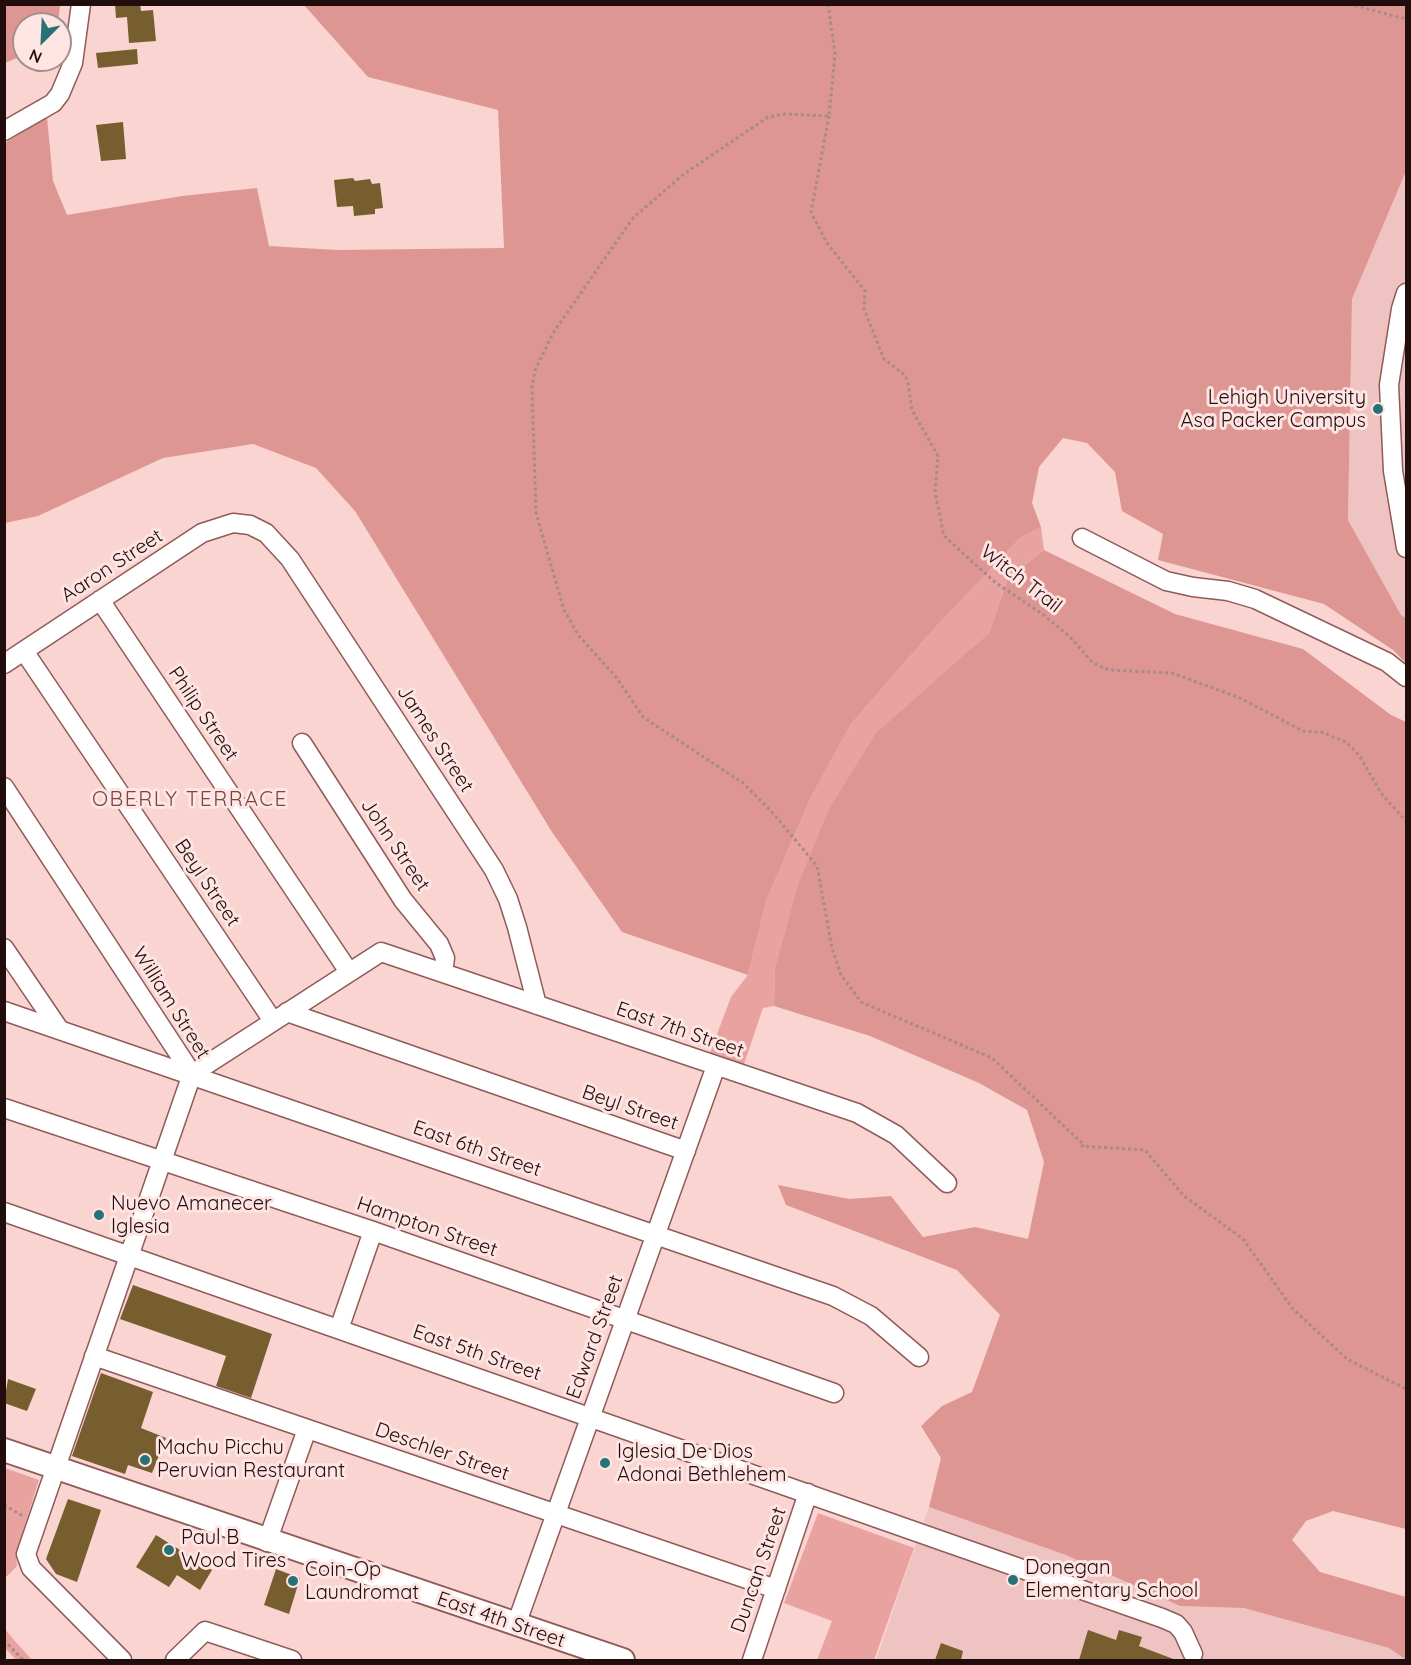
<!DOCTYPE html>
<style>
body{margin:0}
#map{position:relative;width:1411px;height:1665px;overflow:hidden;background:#fad4d1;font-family:Quicksand,sans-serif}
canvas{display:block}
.frame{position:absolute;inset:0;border:6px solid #220d0d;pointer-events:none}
.north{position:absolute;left:12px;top:12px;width:60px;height:60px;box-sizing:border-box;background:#fee4e3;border:2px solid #a68e8d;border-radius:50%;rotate:204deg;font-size:16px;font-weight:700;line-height:24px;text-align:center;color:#220d0d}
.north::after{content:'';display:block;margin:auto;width:21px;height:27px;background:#277277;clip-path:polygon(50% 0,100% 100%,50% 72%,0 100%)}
</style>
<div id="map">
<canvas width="1411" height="1665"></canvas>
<div class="frame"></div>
<div class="north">N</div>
</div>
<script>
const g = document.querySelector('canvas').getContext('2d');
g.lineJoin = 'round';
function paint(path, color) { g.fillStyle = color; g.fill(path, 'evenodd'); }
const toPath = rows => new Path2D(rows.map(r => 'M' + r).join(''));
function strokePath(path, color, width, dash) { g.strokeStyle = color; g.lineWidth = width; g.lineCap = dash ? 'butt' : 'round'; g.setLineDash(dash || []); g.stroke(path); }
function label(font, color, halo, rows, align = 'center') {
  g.font = font + ' Quicksand,sans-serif'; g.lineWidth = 6; g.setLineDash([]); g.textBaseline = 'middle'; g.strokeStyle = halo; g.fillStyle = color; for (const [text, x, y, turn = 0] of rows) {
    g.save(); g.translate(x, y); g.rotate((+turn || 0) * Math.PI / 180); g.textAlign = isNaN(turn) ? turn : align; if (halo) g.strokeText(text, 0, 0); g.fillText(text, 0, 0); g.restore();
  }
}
paint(toPath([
 [1406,171,1406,618,1401,615,1348,520,1352,299],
 [929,1507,1066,1555,1180,1606,1244,1608,1389,1648,1405,1660,876,1660]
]), '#eec3c1');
paint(toPath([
 [1041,527,1044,550,1008,578,989,633,936,681,775,969,774,1006,763,1008,743,1067,710,1053,731,997,748,975,766,901,810,799,851,724,933,630,1020,538],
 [5,1468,39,1480,16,1553,17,1566,5,1578],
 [818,1513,914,1548,874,1660,817,1660,832,1621,784,1603],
 [4,1628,15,1641,32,1660,16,1660,5,1648]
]), '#e8a3a0');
paint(toPath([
 [4,5,60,5,58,24,24,24,24,55,5,63],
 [304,5,1406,5,1406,171,1352,299,1348,520,1401,615,1406,618,1406,663,1393,650,1324,604,1158,560,1163,534,1122,511,1115,472,1087,443,1063,438,1039,467,1032,503,1041,527,1020,538,933,630,851,724,810,799,766,901,748,975,622,932,552,832,355,511,316,468,253,444,163,458,38,516,5,523,5,143,47,117,53,181,67,215,182,196,257,188,269,246,337,250,504,248,498,110,368,77],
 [1044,550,1175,614,1303,649,1391,715,1406,722,1406,1529,1333,1511,1306,1521,1292,1540,1320,1572,1406,1597,1406,1660,1389,1648,1244,1608,1180,1606,1066,1555,929,1507,941,1458,921,1426,942,1406,972,1392,1000,1315,957,1270,786,1205,778,1185,849,1199,891,1196,923,1237,975,1227,1028,1239,1044,1162,1027,1110,979,1083,870,1036,774,1006,775,969,798,885,829,809,876,733,989,633,1008,578]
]), '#de9693');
paint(toPath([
 [115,4,140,4,141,11,153,10,156,41,129,43,127,17,116,18],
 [137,49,138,64,98,68,96,53],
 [123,122,126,159,101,161,96,125],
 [353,178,355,181,370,179,372,184,380,183,383,208,375,209,375,214,354,216,353,206,337,207,334,180],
 [133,1285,272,1334,251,1398,216,1386,226,1356,120,1319],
 [101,1373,153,1392,141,1428,166,1438,152,1473,128,1465,125,1474,72,1456],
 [8,1379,36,1389,27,1411,4,1403],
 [68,1499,101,1510,77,1582,56,1574,46,1559],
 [156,1535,212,1570,200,1590,177,1575,169,1587,136,1567],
 [276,1569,300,1578,289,1614,264,1605],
 [1088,1630,1116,1640,1119,1630,1142,1637,1139,1646,1176,1660,1079,1660],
 [941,1643,963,1651,961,1660,935,1660]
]), '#765e2f');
const minor = toPath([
 [4,131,53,103,60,94,73,63,81,4],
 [1406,293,1401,309,1389,385,1393,471,1406,548],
 [1082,538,1166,581,1193,587,1228,591,1255,599,1387,662,1406,677],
 [100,600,349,972],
 [24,651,273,1021],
 [4,664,202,533,233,523,250,525,266,533,290,559,494,870,508,899,517,927,537,1005],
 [302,743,403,900,439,944,445,958,443,973],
 [4,787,192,1074],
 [4,948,59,1029],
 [4,1011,833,1296,871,1316,919,1357],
 [287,1012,686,1151],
 [192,1074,381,952,857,1113,896,1135,947,1183],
 [4,1108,373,1231,834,1393],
 [4,1212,1162,1618,1176,1624,1183,1632,1193,1654],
 [339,1329,373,1231],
 [94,1356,776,1589],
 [267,1542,307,1429],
 [516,1625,716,1066],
 [122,1660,31,1568,26,1554,192,1074],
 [175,1660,205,1631,292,1660],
 [752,1660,808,1493]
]);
const major = toPath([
 [4,1450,623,1660]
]);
strokePath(minor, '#905a58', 21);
strokePath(major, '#905a58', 26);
strokePath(toPath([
 [828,4,835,54,829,116,785,114,768,117,684,174,633,218,553,333,535,370,532,388,536,513,564,610,579,636,616,677,643,717,743,783,772,812,817,866,832,948,841,975,861,1002,992,1058,1084,1145,1082,1146,1145,1150,1184,1196,1243,1239,1293,1309,1347,1359,1406,1389],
 [1349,4,1406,19],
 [829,116,811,212,827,243,865,291,864,309,884,359,905,375,908,383,912,410,938,456,935,492,944,536,996,583,1041,613,1069,636,1093,663,1109,670,1172,673,1240,698,1303,731,1321,732,1346,742,1359,755,1381,793,1406,821],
 [4,1505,23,1516],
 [4,1640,23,1660]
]), '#aa8a88', 3, [3, 3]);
strokePath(minor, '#fff', 18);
strokePath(major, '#fff', 22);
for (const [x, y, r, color] of [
 [1378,409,6,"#277277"],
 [99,1215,6,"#277277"],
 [145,1460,6,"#277277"],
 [605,1463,6,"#277277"],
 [169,1550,6,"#277277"],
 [1013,1580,6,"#277277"],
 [293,1581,6,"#277277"]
]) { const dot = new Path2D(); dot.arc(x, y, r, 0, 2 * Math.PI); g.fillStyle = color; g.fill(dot); strokePath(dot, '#fee4e3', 2); }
label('20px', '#220d0d', '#fee4e3', [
 ["Lehigh University",1366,398,"right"],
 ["Asa Packer Campus",1366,421,"right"],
 ["Nuevo Amanecer",111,1204],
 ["Iglesia",111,1227],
 ["Machu Picchu",157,1448],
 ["Peruvian Restaurant",157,1471],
 ["Iglesia De Dios",617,1452],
 ["Adonai Bethlehem",617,1475],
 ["Paul B",181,1538],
 ["Wood Tires",181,1561],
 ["Donegan",1025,1568],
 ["Elementary School",1025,1591],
 ["Coin-Op",305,1570],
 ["Laundromat",305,1593]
], 'left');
label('20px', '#220d0d', '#fee4e3', [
 ["Aaron Street",112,566,-33],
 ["Witch Trail",1021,579,38],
 ["Philip Street",203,714,56],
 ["James Street",435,739,57],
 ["John Street",395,845,56],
 ["Beyl Street",207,883,56],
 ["William Street",171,1003,58],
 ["East 7th Street",680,1030,19],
 ["Beyl Street",630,1108,19],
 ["East 6th Street",477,1149,19],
 ["Hampton Street",427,1227,19],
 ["Edward Street",595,1337,-70],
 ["East 5th Street",477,1353,19],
 ["Deschler Street",442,1452,19],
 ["Duncan Street",759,1570,-71],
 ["East 4th Street",501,1620,19]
]);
g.letterSpacing = '1.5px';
label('21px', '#7a4644', '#fee4e3', [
 ["OBERLY TERRACE",190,800]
]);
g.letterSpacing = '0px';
</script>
